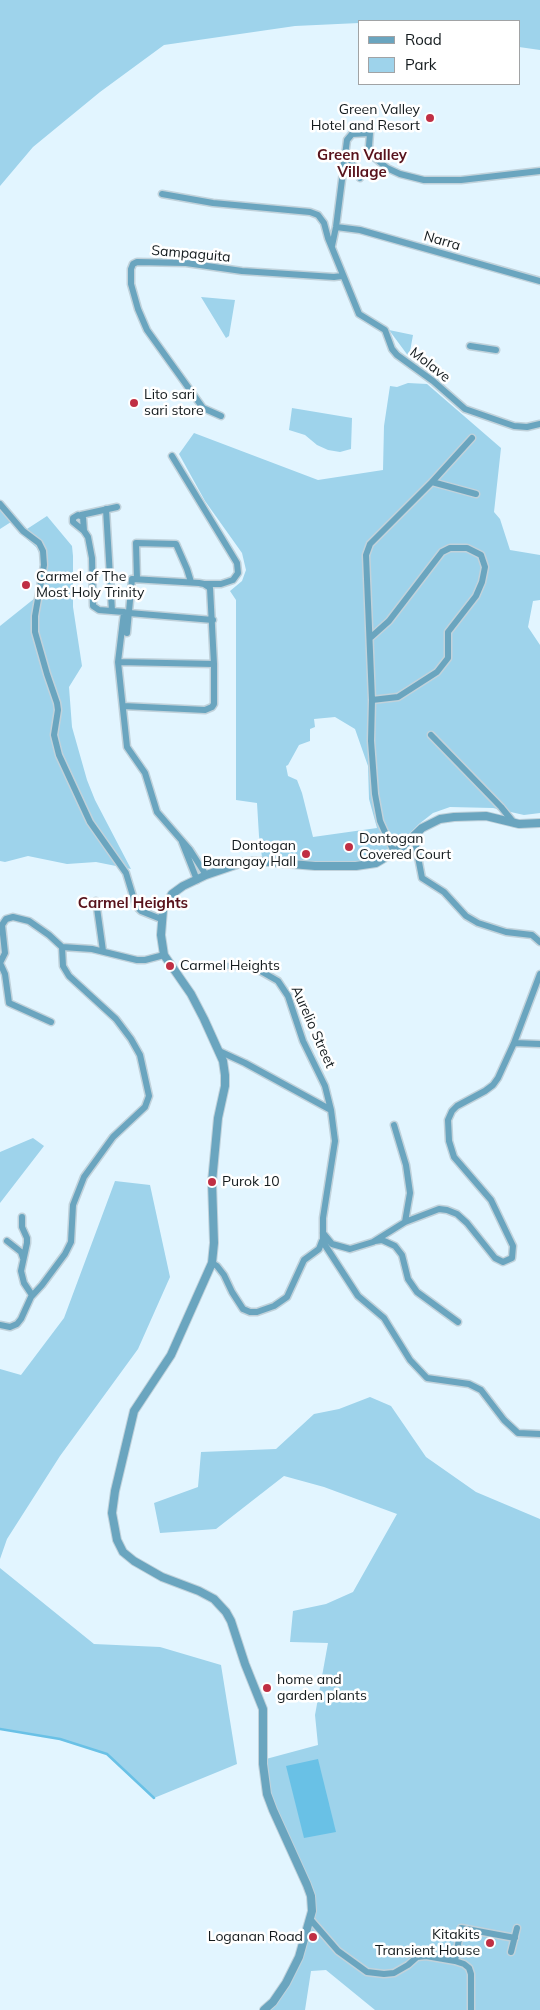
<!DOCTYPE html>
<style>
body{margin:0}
#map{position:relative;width:540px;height:2010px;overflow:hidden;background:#e2f5ff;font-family:Mulish,sans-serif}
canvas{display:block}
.legend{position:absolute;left:358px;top:20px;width:162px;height:65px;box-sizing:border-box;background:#fff;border:1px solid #a1a3a5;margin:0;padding:6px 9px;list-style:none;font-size:15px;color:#131a1d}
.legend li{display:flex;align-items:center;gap:10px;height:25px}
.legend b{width:25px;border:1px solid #a1a3a5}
</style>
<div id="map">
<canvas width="540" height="2010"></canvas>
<ul class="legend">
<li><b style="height:6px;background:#6aa5bf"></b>Road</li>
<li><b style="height:14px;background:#9ed3eb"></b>Park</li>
</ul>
</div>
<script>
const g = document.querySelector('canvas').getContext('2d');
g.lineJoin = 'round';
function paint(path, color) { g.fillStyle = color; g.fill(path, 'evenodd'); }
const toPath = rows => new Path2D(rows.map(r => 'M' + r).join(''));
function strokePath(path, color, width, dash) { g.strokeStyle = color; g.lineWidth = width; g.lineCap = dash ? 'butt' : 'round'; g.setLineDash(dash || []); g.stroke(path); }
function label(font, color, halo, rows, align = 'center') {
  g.font = font + ' Mulish,sans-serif'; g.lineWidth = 5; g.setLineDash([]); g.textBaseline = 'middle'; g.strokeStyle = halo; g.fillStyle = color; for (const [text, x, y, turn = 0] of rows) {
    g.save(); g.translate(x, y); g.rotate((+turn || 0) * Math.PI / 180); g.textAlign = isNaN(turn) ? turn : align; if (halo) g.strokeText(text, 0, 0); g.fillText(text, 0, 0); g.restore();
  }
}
paint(toPath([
 [0,0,540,0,540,50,519,47,519,21,359,21,359,23,295,26,164,45,100,92,33,147,0,186],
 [201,297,235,300,229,336,226,338],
 [389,330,413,335,409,357],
 [408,383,427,384,501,448,494,512,500,519,510,550,540,555,540,600,533,601,528,627,540,645,540,813,524,815,493,808,450,807,433,813,419,824,396,847,377,858,343,864,281,860,262,857,259,836,257,803,236,800,236,600,230,591,242,581,246,570,242,553,205,501,179,454,194,433,318,480,383,470,384,426,390,386,397,387],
 [335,717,355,729,368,766,369,799,377,828,313,837,302,793,297,780,288,776,286,766,288,765,299,745,310,741,310,729,315,727,314,719],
 [292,408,352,418,351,449,340,452,328,450,317,445,305,435,289,430],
 [0,502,27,529,47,516,72,546,73,556,73,607,82,666,69,687,72,727,87,780,95,800,131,869,96,862,67,864,28,856,5,862,0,861,0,626,35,598,41,558,37,548,22,535,11,522,0,529],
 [33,1138,44,1146,0,1203,0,1152],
 [115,1181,150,1185,170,1277,138,1349,60,1456,7,1539,0,1559,0,1369,21,1375,64,1318],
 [370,1397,391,1406,426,1457,476,1492,540,1519,540,2010,375,2010,326,1970,311,1971,305,2010,264,2010,273,2002,304,1942,311,1896,273,1810,266,1759,318,1745,315,1715,328,1643,290,1642,293,1611,326,1604,353,1592,397,1514,324,1487,284,1476,216,1529,160,1533,154,1503,198,1487,201,1452,276,1449,314,1414,339,1409],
 [0,1568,94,1644,160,1647,221,1665,237,1764,154,1798,107,1754,60,1739,0,1729]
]), '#9ed3eb');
paint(toPath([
 [318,1759,336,1832,304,1838,286,1766]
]), '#69c1e6');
strokePath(toPath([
 [0,1729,60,1739,107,1754,154,1798]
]), '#69c1e6', 2.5);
const minor = toPath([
 [346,152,360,178],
 [162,194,213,203,310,212,318,215,324,223,328,238,359,314,385,330,392,349,397,355,433,381,465,409,514,426,527,427,540,424],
 [336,227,360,230,540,281],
 [332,246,336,227,347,140,352,134,370,133,369,146,374,157,387,168,400,174,424,180,461,180,540,171],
 [470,346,496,350],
 [221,416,203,408,147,330,138,309,131,284,131,269,133,264,137,262,186,263,242,271,334,277,342,276],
 [172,456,237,563,238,573,233,580,221,584,205,584],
 [432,482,476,494],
 [0,504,23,531,39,543,43,551,44,565,35,616,35,632,47,674,57,703,58,710,54,735,59,755,90,822,126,873,136,906,141,911,161,919],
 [106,509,112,611],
 [81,515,117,507],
 [84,531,83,517,78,515,73,518,73,522,84,531,88,537,92,558,93,606,99,610,124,612,118,662,127,747,145,773,157,812,190,850,206,875],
 [137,579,136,543,176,544,187,569,191,582],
 [129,613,213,620],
 [370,638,389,621,442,552,450,548,467,548,481,555,485,567,482,582,476,596,448,632,448,658,437,672,398,697,372,700],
 [118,662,214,664],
 [123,706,205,710,212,707,214,704,214,664,210,588,204,584,199,583,132,579,127,633],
 [431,735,501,807,514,823],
 [414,836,422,878,444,892,466,916,478,923,506,932,532,935,540,942],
 [182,842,197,880],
 [394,852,380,821,375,794,371,741,372,700,366,555,370,544,432,482,472,438],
 [96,901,103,951],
 [0,963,5,953,2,925,6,919,13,917,29,921,49,935,62,947,92,949,137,960,145,960,164,955],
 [0,963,5,974,9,1003,51,1022],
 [224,966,244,966,257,969,278,981,288,996,303,1041,325,1086,331,1110],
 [514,1043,540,974],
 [219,1051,245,1063,331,1110,335,1141,323,1218,323,1242,358,1296,384,1318,410,1360,427,1378,469,1384,481,1390,504,1420,518,1433,540,1434],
 [394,1125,406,1165,410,1193,405,1222],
 [22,1217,22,1227,27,1238,27,1243,21,1271,24,1283,32,1295],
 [323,1233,332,1244,350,1249,373,1242,405,1222,439,1209,447,1210,457,1214,467,1223,495,1258,503,1262,512,1258,513,1246,491,1200,454,1157,449,1141,448,1120,452,1111,457,1106,485,1091,493,1085,498,1078,514,1043,540,1044],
 [7,1241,21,1252,23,1258],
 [375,1241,382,1240,395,1246,402,1255,408,1279,417,1292,458,1322],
 [212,1263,217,1266,224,1275,232,1292,243,1309,250,1312,257,1312,274,1306,287,1297,304,1260,319,1249,322,1241],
 [0,1325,10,1327,17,1324,21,1319,31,1297,42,1285,65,1254,71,1242,73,1205,84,1177,113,1137,145,1107,149,1096,140,1055,131,1039,116,1019,69,976,63,966,62,947],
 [311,1920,338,1951,367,1972,384,1974,394,1973,408,1965,417,1957,426,1956,455,1961,464,1964,469,1968,471,1974,471,2010],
 [511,1952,517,1928],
 [455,1961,461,1928,515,1938]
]);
const tertiary = toPath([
 [264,2010,273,2002,286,1983,299,1957,312,1911,311,1896,307,1885,273,1810,267,1794,263,1764,263,1709,245,1664,231,1621,226,1612,214,1599,199,1591,162,1577,134,1561,123,1552,117,1540,112,1513,115,1491,134,1411,171,1355,212,1263,214,1243,212,1182,218,1118,225,1086,225,1075,223,1061,204,1019,191,994,164,955,161,935,163,910,172,894,183,886,206,875,244,862,256,861,315,866,356,866,376,863,401,848,422,828,440,819,454,817,486,816,519,824,540,823]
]);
strokePath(minor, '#c1d2db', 9);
strokePath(tertiary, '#c1d2db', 10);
strokePath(minor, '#6aa5bf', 6);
strokePath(tertiary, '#6aa5bf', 8);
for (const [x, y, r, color] of [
 [430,118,5,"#c02f44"],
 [134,403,5,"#c02f44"],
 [26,585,5,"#c02f44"],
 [349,847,5,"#c02f44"],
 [306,854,5,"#c02f44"],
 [170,966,5,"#c02f44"],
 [212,1182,5,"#c02f44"],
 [267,1688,5,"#c02f44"],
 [313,1937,5,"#c02f44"],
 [490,1943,5,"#c02f44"]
]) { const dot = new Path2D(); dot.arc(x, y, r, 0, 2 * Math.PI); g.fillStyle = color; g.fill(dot); strokePath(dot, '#fff', 2); }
label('14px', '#131a1d', '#fff', [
 ["Green Valley",420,110,"right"],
 ["Hotel and Resort",420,126,"right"],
 ["Lito sari",144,395],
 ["sari store",144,411],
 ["Carmel of The",36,577],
 ["Most Holy Trinity",36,593],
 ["Dontogan",359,839],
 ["Covered Court",359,855],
 ["Dontogan",296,846,"right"],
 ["Barangay Hall",296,862,"right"],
 ["Carmel Heights",180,966],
 ["Purok 10",222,1182],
 ["home and",277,1680],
 ["garden plants",277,1696],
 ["Kitakits",480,1935,"right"],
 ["Transient House",480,1951,"right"],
 ["Loganan Road",303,1937,"right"]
], 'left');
label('14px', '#131a1d', '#fff', [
 ["Narra",442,241,16],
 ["Sampaguita",191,254,5],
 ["Molave",430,365,38],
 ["Aurelio Street",313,1027,66]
]);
label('bold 15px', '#58131c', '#fff', [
 ["Green Valley",362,155],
 ["Village",362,172],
 ["Carmel Heights",133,903]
]);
</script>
